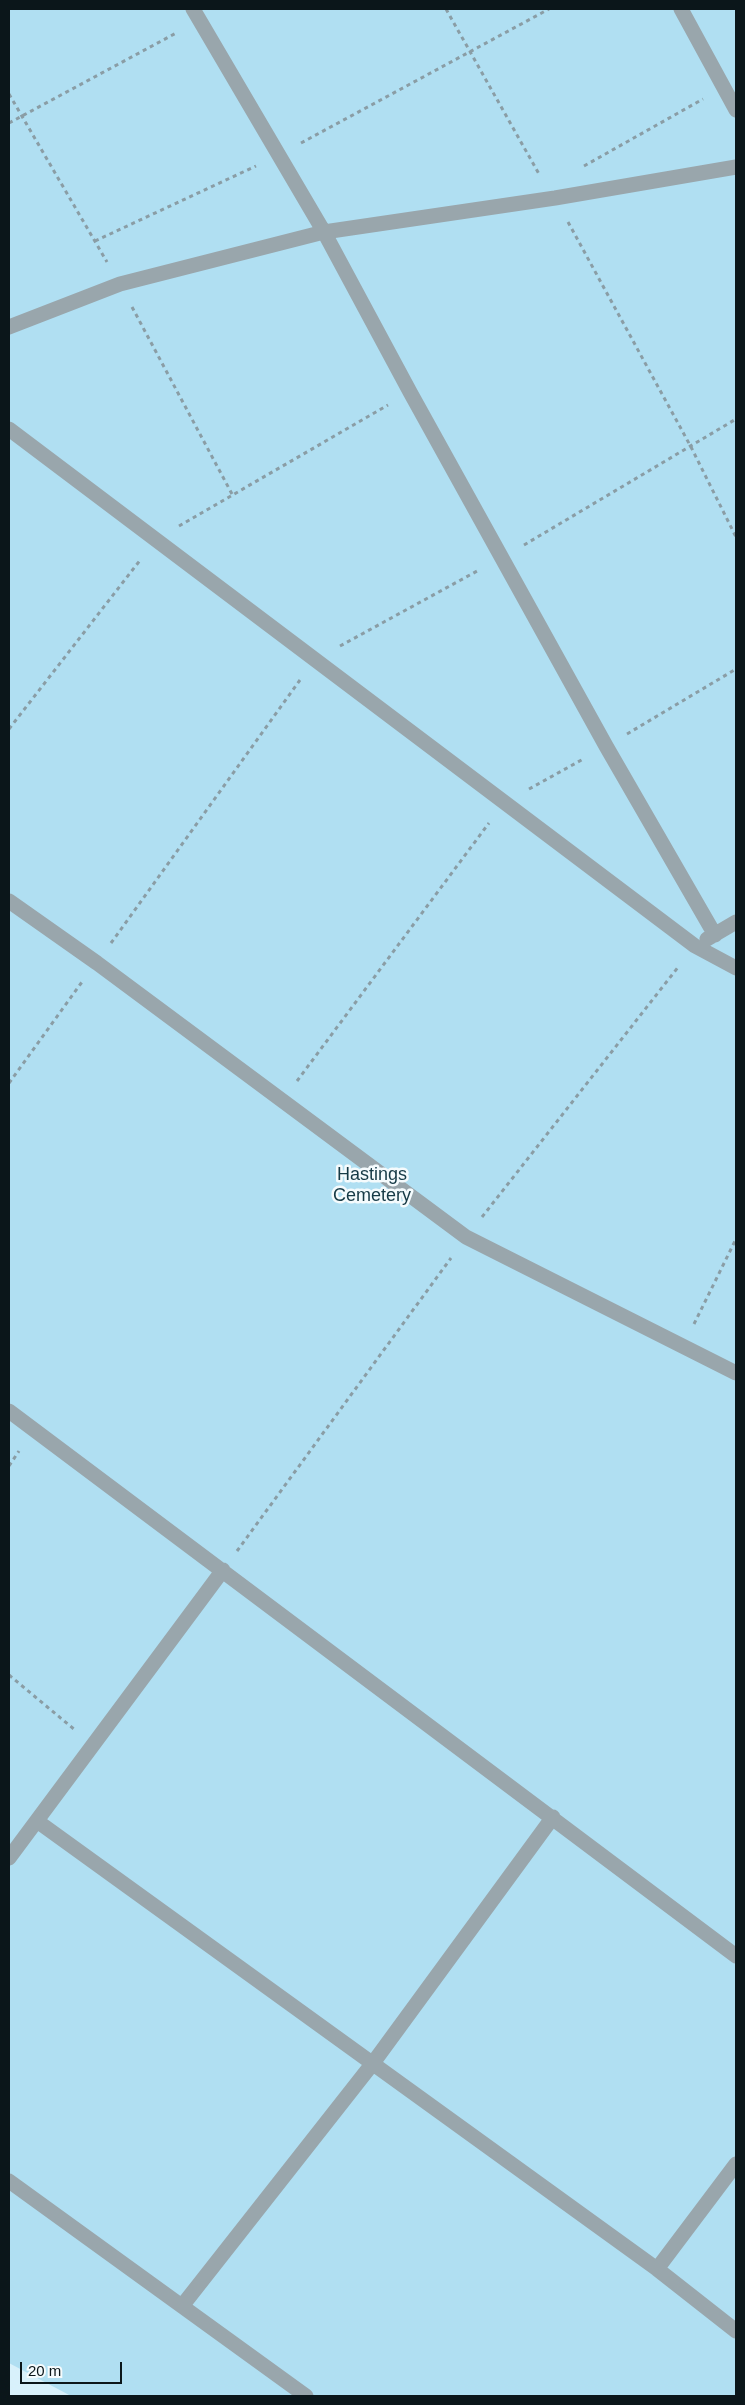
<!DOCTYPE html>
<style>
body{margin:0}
#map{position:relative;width:745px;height:2405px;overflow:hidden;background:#d8f1fb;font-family:Helvetica,sans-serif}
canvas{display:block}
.frame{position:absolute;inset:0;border:10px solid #0b161a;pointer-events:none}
.scale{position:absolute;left:20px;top:2362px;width:102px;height:22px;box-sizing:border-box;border:2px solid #0b161a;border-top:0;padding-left:6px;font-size:15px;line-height:18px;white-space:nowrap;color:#0b161a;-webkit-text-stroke:4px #f5fbfd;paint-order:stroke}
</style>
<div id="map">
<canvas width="745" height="2405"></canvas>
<div class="frame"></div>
<div class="scale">20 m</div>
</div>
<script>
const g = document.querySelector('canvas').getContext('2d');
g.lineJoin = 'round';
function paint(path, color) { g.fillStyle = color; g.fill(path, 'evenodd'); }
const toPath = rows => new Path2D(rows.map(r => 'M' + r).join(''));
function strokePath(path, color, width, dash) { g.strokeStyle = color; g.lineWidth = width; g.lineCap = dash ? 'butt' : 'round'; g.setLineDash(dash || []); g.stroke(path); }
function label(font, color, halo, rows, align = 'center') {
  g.font = font + ' Helvetica,sans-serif'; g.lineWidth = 5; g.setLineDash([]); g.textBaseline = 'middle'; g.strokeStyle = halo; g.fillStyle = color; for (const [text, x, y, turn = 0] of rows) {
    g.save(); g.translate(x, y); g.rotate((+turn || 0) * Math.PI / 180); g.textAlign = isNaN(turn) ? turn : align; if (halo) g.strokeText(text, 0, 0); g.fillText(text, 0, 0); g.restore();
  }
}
paint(toPath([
 [9,9,736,9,736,2396,71,2396,9,2363]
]), '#b0dff2');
strokePath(toPath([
 [446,9,539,174],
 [9,94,107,262],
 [9,123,178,32],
 [301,143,549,9],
 [584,166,703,99],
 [568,222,691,447,736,537],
 [95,241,256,166],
 [132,307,232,494],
 [179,526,388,405],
 [524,545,736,419],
 [340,646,479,570],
 [9,729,141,559],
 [627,734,736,669],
 [529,789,585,758],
 [111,943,300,680],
 [297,1081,489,823],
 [9,1083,82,982],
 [482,1217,679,966],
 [694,1324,736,1239],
 [9,1466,19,1451],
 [237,1551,451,1258],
 [9,1675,75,1730]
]), '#8a9da5', 3, [4, 4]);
strokePath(toPath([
 [193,9,324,232,410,392,606,746,715,935],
 [681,9,736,110],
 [9,327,120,284,324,232,555,198,736,167],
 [9,429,695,946,736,968],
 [9,901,97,963,466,1237,736,1373],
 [707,939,736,922],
 [9,1411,736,1956],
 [37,1821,657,2269,736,2331],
 [9,1858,223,1570],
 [9,2181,306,2396],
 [657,2269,736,2164],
 [182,2306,373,2063,553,1817]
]), '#99a6ac', 15);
label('18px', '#163a46', '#f5fbfd', [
 ["Hastings",372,1175],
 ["Cemetery",372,1196]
]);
</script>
